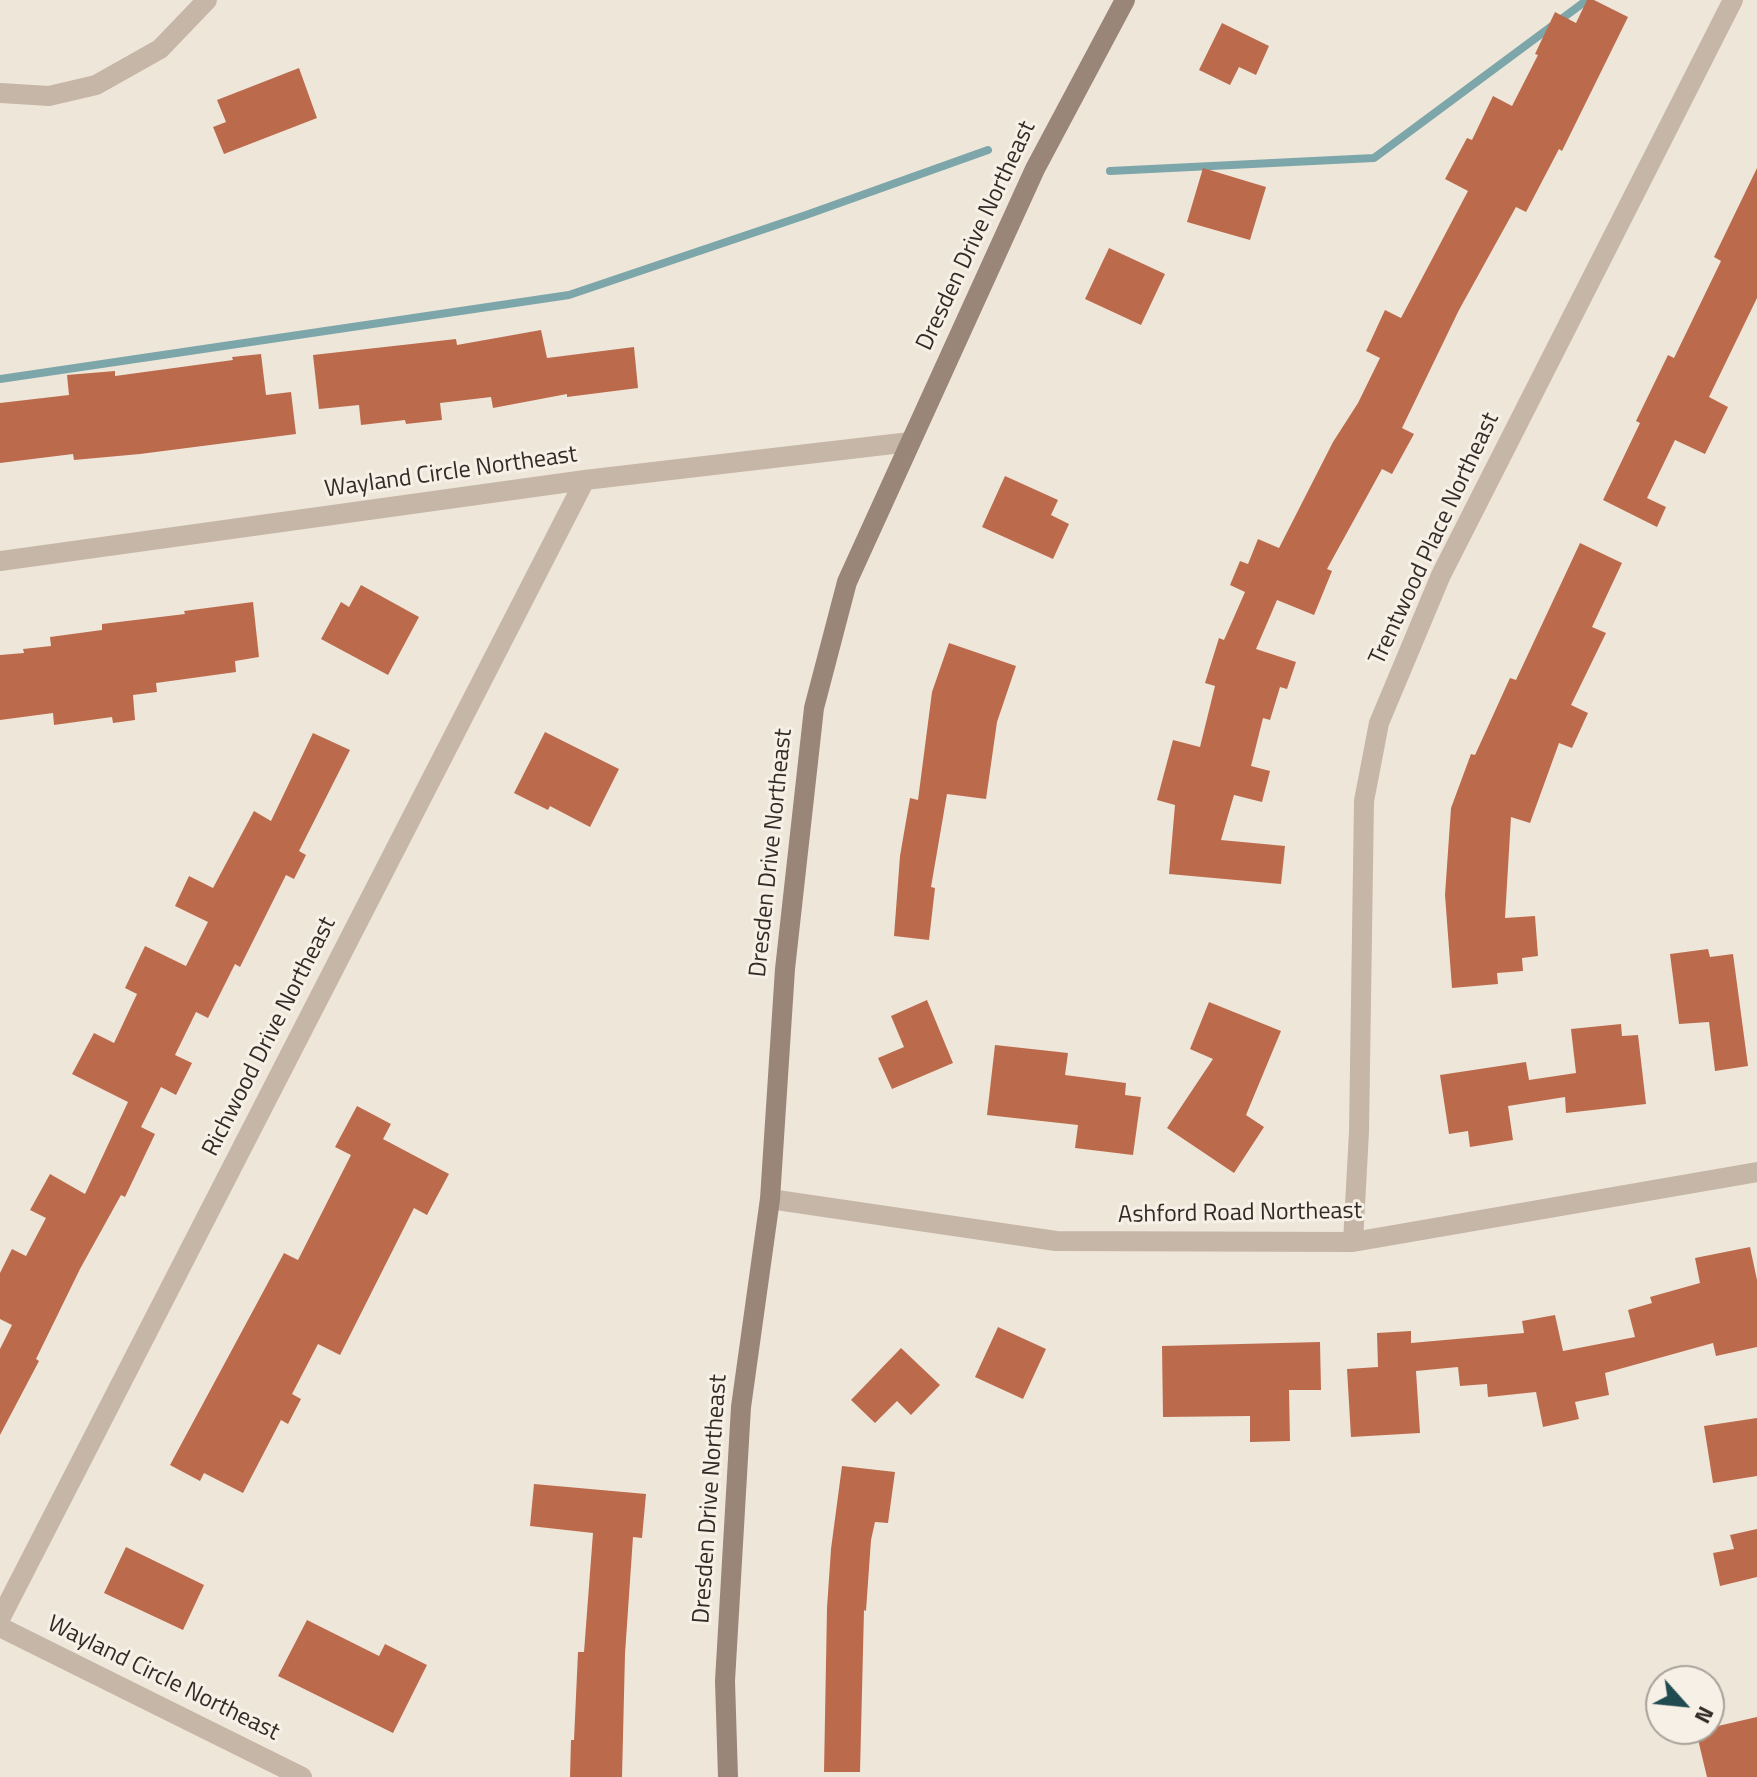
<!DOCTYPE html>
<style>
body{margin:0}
#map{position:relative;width:1757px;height:1777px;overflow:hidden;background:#efe6da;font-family:"Titillium Web",sans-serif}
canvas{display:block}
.north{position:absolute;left:1645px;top:1665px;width:80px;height:80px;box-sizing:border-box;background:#f7f0e6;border:2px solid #a9a19a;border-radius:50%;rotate:117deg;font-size:22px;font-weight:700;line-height:32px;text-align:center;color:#332b27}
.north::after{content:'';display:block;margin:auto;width:28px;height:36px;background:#204c51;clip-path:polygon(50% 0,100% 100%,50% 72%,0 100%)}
</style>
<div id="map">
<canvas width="1757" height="1777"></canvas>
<div class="north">N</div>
</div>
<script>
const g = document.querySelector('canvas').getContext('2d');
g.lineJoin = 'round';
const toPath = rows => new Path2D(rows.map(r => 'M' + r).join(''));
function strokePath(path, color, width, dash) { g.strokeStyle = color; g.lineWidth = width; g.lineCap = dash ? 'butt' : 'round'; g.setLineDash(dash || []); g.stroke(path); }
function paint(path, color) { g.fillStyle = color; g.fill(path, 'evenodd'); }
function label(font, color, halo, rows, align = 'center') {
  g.font = font + ' "Titillium Web",sans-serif'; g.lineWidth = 6; g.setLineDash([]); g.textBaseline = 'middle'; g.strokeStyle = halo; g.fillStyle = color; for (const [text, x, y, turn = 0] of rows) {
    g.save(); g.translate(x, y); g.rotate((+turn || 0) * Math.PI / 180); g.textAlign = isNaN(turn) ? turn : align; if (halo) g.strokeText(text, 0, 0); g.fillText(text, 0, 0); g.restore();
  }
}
strokePath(toPath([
 [1110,171,1374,158,1587,0],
 [0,379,569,295,806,215,988,150]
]), '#7ca6a9', 8);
paint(toPath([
 [1587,0,1594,0,1628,17,1562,151,1559,149,1526,212,1516,207,1459,310,1402,428,1414,434,1392,474,1382,469,1327,569,1332,571,1314,615,1277,600,1256,649,1296,662,1287,689,1280,687,1270,720,1263,718,1251,766,1270,771,1262,802,1234,795,1221,840,1285,846,1281,884,1169,874,1175,805,1157,800,1173,740,1200,747,1215,686,1205,683,1219,638,1224,640,1245,592,1230,585,1240,561,1248,564,1258,539,1279,548,1333,442,1358,403,1380,358,1366,351,1385,310,1401,318,1468,191,1445,179,1467,138,1472,140,1493,96,1512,106,1538,55,1535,54,1555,12,1576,23],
 [1222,23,1269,46,1256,75,1239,67,1230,85,1199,70],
 [299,68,317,118,224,154,213,127,226,122,217,100],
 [1203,168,1266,187,1250,240,1187,222],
 [1757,168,1757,298,1709,397,1728,407,1705,454,1675,440,1647,498,1666,507,1657,527,1603,500,1640,423,1636,421,1668,355,1674,358,1721,261,1714,257],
 [1109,248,1165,274,1141,325,1085,299],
 [541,330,547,358,634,347,638,388,567,397,567,394,493,408,491,397,440,403,442,420,406,424,405,420,361,425,359,405,319,409,313,355,456,339,457,345],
 [261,354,266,395,291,392,296,434,140,454,74,460,73,454,0,463,0,403,69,395,67,375,115,371,115,376,233,360,232,357],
 [1005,476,1058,500,1051,515,1069,524,1053,559,982,527],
 [1580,543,1622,563,1592,627,1606,633,1571,705,1588,713,1572,748,1559,743,1530,823,1511,817,1505,918,1535,916,1538,956,1522,958,1523,971,1497,973,1498,984,1452,988,1445,895,1451,808,1471,754,1475,755,1510,678,1516,680],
 [361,585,419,617,388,675,321,639,341,602,349,607],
 [253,602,259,657,235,661,236,672,156,683,157,692,133,695,135,720,113,723,112,717,54,725,53,713,0,720,0,655,24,653,23,649,51,646,50,637,102,630,102,624,185,614,184,611],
 [949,643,1016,666,997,722,986,799,947,794,931,887,935,888,929,940,894,936,900,856,910,798,918,800,932,692],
 [545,732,619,769,590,827,550,806,548,810,514,793],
 [313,733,350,750,299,851,306,855,294,879,286,875,240,967,235,964,208,1018,196,1012,175,1055,192,1063,176,1095,161,1087,141,1127,155,1134,125,1197,121,1195,80,1269,36,1359,39,1361,0,1435,0,1349,12,1325,0,1319,0,1273,12,1249,26,1256,46,1218,30,1210,50,1174,85,1194,128,1102,72,1074,94,1033,114,1043,137,994,125,988,145,946,186,966,208,922,175,906,189,876,213,888,254,811,271,821],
 [1708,949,1710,957,1733,954,1748,1066,1715,1071,1709,1022,1679,1024,1670,954],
 [927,1000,953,1063,892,1089,878,1058,904,1047,891,1016],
 [1209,1002,1281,1031,1246,1115,1264,1127,1234,1173,1167,1128,1213,1059,1190,1049],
 [1621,1024,1622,1036,1638,1035,1646,1104,1566,1113,1565,1097,1508,1106,1513,1140,1470,1147,1468,1131,1449,1134,1440,1075,1526,1062,1529,1080,1576,1073,1571,1029],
 [995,1045,1068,1053,1065,1075,1126,1083,1125,1095,1141,1097,1133,1155,1075,1148,1078,1125,987,1115],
 [357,1106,391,1124,383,1139,449,1174,427,1215,414,1208,340,1355,318,1344,292,1394,301,1399,288,1424,281,1420,243,1493,204,1473,200,1481,170,1465,284,1253,298,1260,351,1155,335,1147],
 [1750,1247,1757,1280,1757,1347,1716,1356,1713,1343,1605,1373,1609,1395,1575,1402,1579,1419,1543,1427,1536,1392,1488,1397,1487,1384,1460,1386,1458,1367,1416,1371,1420,1433,1351,1437,1347,1369,1378,1367,1377,1333,1411,1331,1411,1343,1524,1333,1522,1321,1555,1315,1563,1351,1635,1337,1628,1310,1652,1303,1650,1297,1700,1283,1695,1258],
 [998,1327,1046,1349,1023,1399,975,1377],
 [1320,1342,1321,1390,1289,1390,1290,1441,1250,1442,1250,1416,1163,1417,1162,1346],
 [901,1348,940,1385,911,1415,897,1401,875,1423,851,1400],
 [1757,1418,1757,1476,1713,1483,1704,1426],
 [842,1466,895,1472,888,1523,875,1522,871,1540,866,1611,864,1610,860,1772,824,1772,827,1608,831,1549],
 [534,1484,646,1494,642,1538,633,1537,625,1654,622,1777,570,1777,571,1740,574,1740,578,1652,584,1652,593,1533,530,1526],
 [1757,1529,1757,1577,1720,1586,1713,1553,1734,1549,1730,1535],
 [126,1547,204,1585,183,1630,104,1593],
 [307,1620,379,1656,385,1644,427,1665,393,1733,278,1676],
 [1757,1717,1757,1777,1707,1777,1696,1731]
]), '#bb6b4c');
strokePath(toPath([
 [0,93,49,96,96,85,160,49,207,0],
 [0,561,585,480,910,442],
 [770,1199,1056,1241,1353,1242,1757,1172],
 [1353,1242,1359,1132,1364,801,1379,723,1441,575,1733,0],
 [0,1619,585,480],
 [0,1627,302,1777]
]), '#c6b6a7', 20);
strokePath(toPath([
 [728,1777,725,1681,741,1407,770,1199,785,969,814,708,847,582,1035,169,1125,0]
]), '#998679', 20);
label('24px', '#332b27', '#f7f0e6', [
 ["Dresden Drive Northeast",977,236,-65],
 ["Wayland Circle Northeast",451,473,-8],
 ["Trentwood Place Northeast",1435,539,-65],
 ["Dresden Drive Northeast",772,853,-84],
 ["Richwood Drive Northeast",270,1037,-63],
 ["Ashford Road Northeast",1240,1214,-1],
 ["Dresden Drive Northeast",711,1499,-86],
 ["Wayland Circle Northeast",163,1679,26]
]);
</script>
